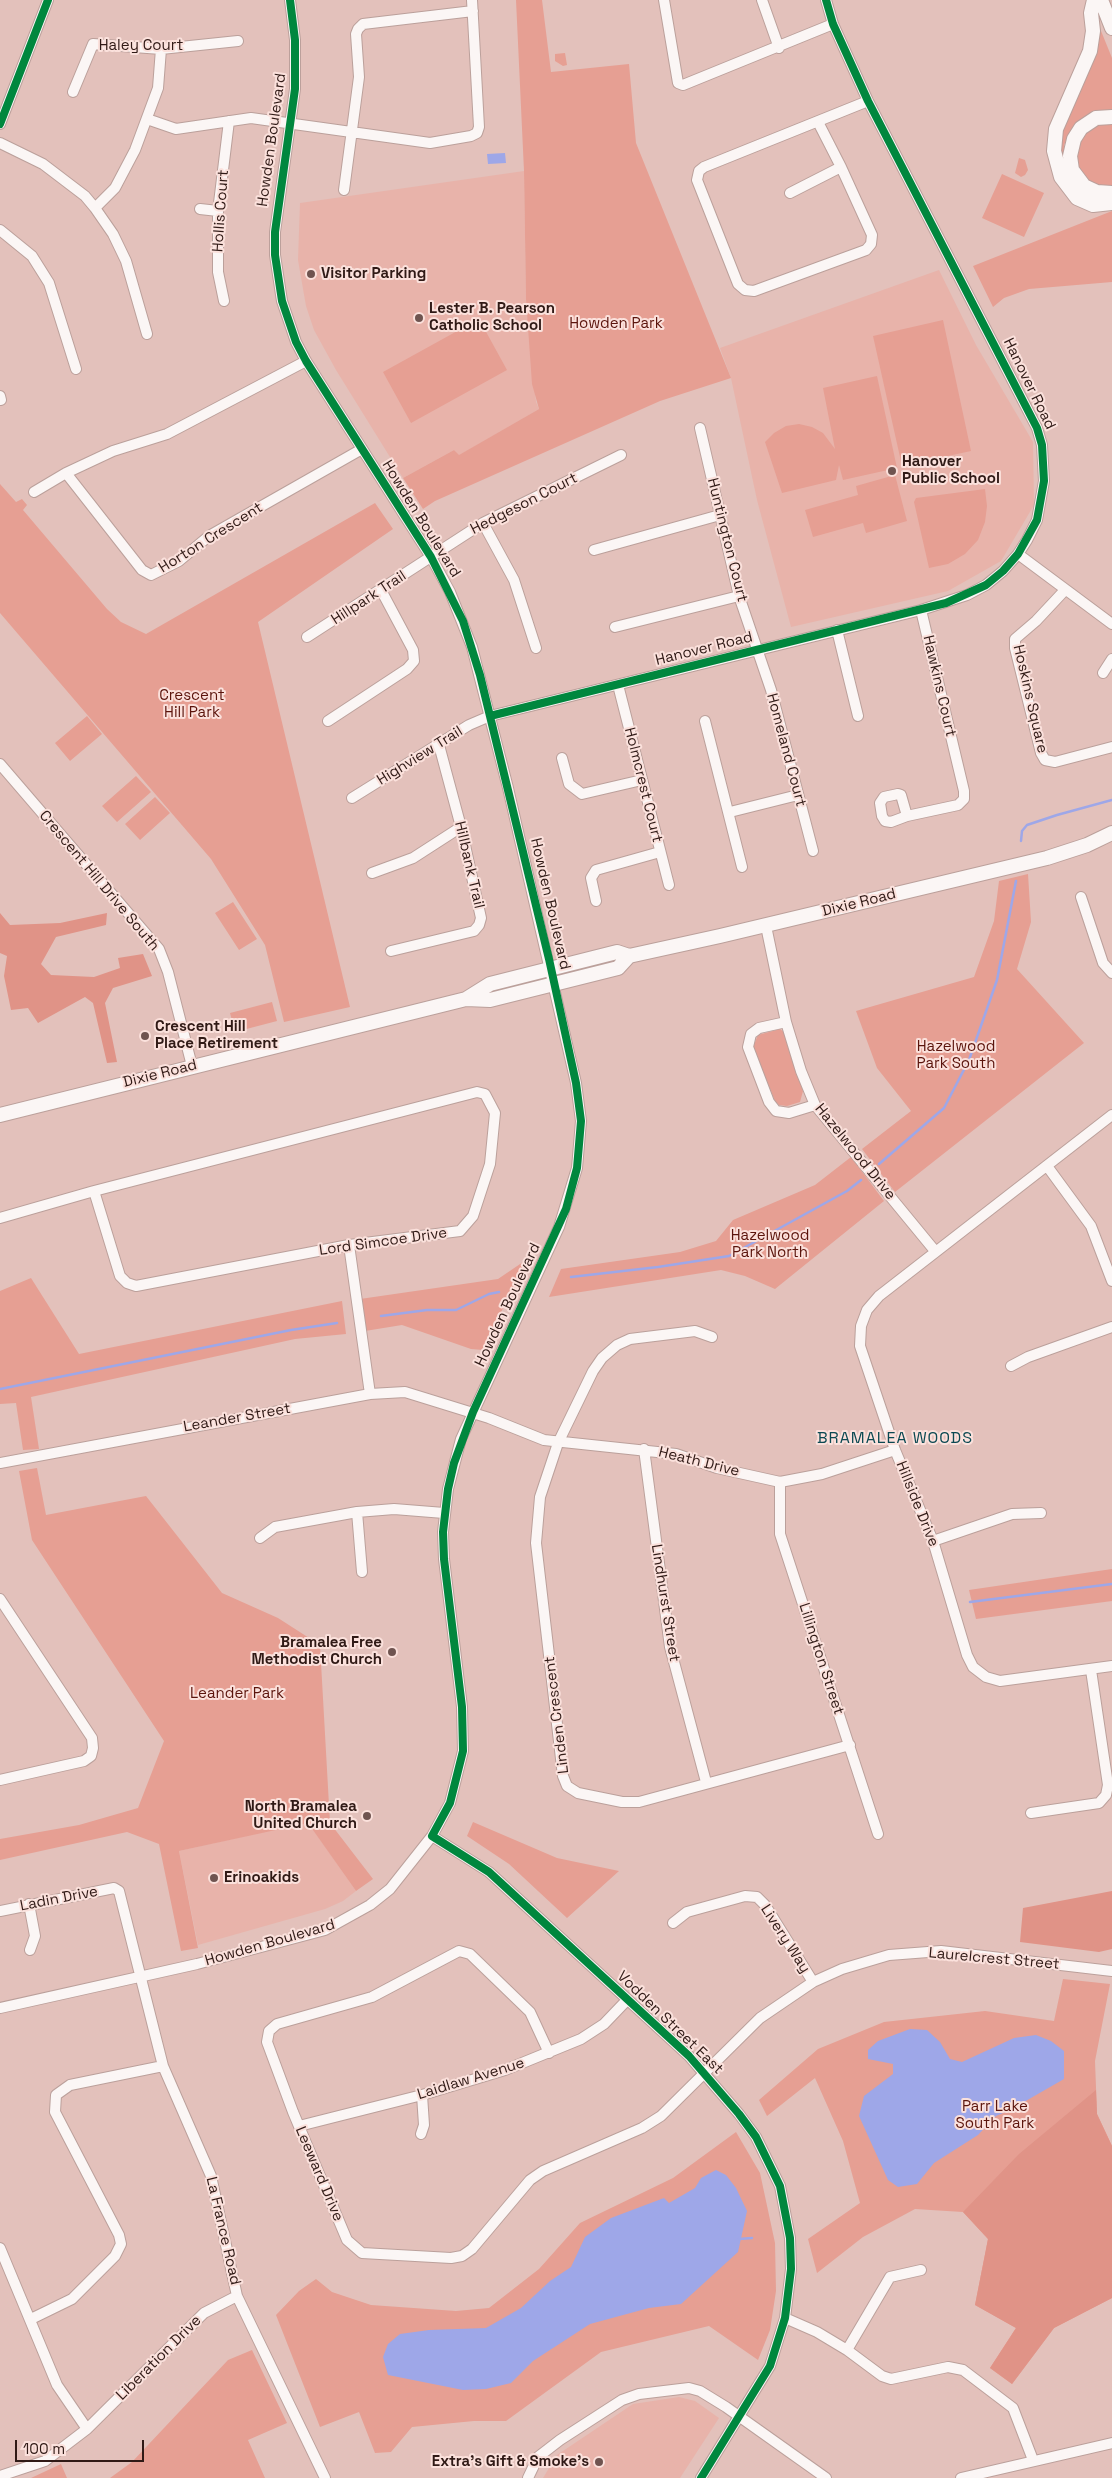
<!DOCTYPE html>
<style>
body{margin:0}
#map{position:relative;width:1112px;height:2478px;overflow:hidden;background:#e3c1bb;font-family:"Space Grotesk",sans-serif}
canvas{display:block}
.scale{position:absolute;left:15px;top:2440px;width:129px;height:22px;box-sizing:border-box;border:2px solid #301a16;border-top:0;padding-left:6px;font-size:15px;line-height:18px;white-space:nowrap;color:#301a16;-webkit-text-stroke:4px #fbe1dc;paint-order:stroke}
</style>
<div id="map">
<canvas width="1112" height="2478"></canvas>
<div class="scale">100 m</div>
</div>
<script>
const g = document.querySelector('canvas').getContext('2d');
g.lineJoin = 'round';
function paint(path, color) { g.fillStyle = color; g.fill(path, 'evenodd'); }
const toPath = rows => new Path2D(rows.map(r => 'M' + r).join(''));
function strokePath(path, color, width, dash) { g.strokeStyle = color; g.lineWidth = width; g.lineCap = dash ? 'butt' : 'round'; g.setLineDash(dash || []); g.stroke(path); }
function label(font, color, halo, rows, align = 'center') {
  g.font = font + ' "Space Grotesk",sans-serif'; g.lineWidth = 4; g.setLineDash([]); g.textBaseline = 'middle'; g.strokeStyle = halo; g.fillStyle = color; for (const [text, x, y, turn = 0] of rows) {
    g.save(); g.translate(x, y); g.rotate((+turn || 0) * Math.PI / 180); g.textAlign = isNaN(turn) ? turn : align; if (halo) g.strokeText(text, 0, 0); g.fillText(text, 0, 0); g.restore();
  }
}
paint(toPath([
 [524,171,526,299,536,402,539,409,458,456,454,450,403,478,336,370,314,330,306,306,298,260,300,203],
 [939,270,976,345,1033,442,1034,505,1001,561,948,591,791,627,757,500,731,378,720,348],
 [308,1822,356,1891,343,1901,325,1909,198,1945,179,1851],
 [679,2397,695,2401,719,2418,680,2478,543,2478,557,2455,633,2404]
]), '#e8b3aa');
paint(toPath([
 [516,0,542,0,551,72,629,64,636,143,731,378,660,401,435,501,423,509,403,478,454,450,459,455,539,409,532,384,526,299,524,171],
 [1099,26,1112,58,1112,111,1093,111,1074,126,1064,145,1066,169,1073,182,1082,190,1093,196,1106,199,1093,199,1081,195,1071,185,1060,159,1059,135,1094,51],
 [565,53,567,65,563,66,555,61,555,54],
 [1097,122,1112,122,1112,189,1096,188,1080,177,1074,161,1082,132],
 [1019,158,1025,160,1028,170,1025,175,1021,177,1015,173],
 [1002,174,1044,193,1024,237,982,218],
 [1112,211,1112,282,1029,289,1004,298,993,307,973,266],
 [479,319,507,370,411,423,383,372],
 [943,320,971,451,902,466,873,336],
 [877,376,897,468,843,480,839,465,836,480,782,493,765,442,774,433,786,426,799,424,812,427,823,433,835,449,823,388],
 [895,475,907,521,866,533,863,523,813,537,805,510,858,495,856,486],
 [0,484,16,502,22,499,27,505,23,510,107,609,121,622,146,634,375,503,393,529,258,622,350,1007,284,1022,265,945,211,859,0,613],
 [985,489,987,506,985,522,978,540,965,554,948,564,929,568,914,502,916,498],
 [87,716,102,734,70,761,55,743],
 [136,776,151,792,117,822,102,806],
 [155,797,170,813,140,840,125,824],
 [1028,874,1031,922,1017,969,1084,1043,895,1192,862,1149,911,1111,877,1068,856,1011,974,977,994,921,999,881],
 [233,902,257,939,239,950,215,913],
 [272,1002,277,1021,235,1032,230,1013],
 [780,1029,785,1033,803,1091,800,1102,787,1106,779,1105,775,1101,753,1047,758,1035],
 [851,1157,884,1201,775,1289,745,1276,721,1270,549,1297,561,1269,680,1252,716,1241,733,1220,815,1185],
 [526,1260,483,1350,471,1349,402,1325,365,1331,360,1299,498,1279],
 [31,1278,79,1354,342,1301,346,1334,295,1339,31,1397,39,1449,23,1450,16,1403,0,1404,0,1291],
 [37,1468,46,1515,146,1496,222,1593,278,1618,320,1645,330,1823,373,1879,356,1891,308,1823,179,1851,198,1948,181,1951,159,1844,127,1832,0,1860,0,1839,79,1825,138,1808,164,1741,32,1540,19,1471],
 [1112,1569,1112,1601,976,1619,969,1590],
 [473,1822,557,1858,619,1871,567,1918,509,1864,467,1836],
 [1063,1979,1110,1984,1095,2061,1097,2114,1112,2146,1112,2298,1054,2328,1012,2384,990,2368,1016,2328,975,2305,988,2239,963,2212,915,2209,863,2237,817,2273,808,2239,860,2203,843,2141,815,2078,767,2116,759,2100,818,2049,884,2022,985,2011,1054,2021],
 [736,2132,760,2173,775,2243,776,2291,770,2330,758,2360,709,2326,601,2352,506,2421,474,2421,412,2427,391,2452,375,2453,359,2412,320,2427,276,2315,299,2291,316,2279,332,2292,371,2305,456,2311,489,2308,539,2269,580,2223,673,2178],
 [252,2350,287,2423,248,2440,265,2478,110,2478,132,2462,228,2360],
 [61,2464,67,2478,31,2478]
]), '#e69f93');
paint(toPath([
 [0,913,10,925,60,923,107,913,106,925,56,937,41,964,51,975,94,977,120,968,118,958,143,954,152,976,113,988,105,1003,117,1062,107,1063,93,1003,85,997,38,1023,28,1008,11,1010,4,976,7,956,0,953],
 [1112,1891,1112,1949,1099,1952,1020,1942,1023,1908],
 [1096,2090,1097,2114,1112,2146,1112,2298,1054,2328,1012,2384,990,2368,1016,2328,975,2305,988,2239,963,2212,1019,2154]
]), '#e09387');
paint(toPath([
 [505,153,506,163,488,164,487,154],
 [910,2029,927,2030,940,2042,950,2059,962,2062,1014,2038,1036,2035,1051,2041,1064,2051,1064,2079,1010,2110,996,2116,978,2135,934,2163,917,2184,898,2187,888,2180,859,2116,864,2096,893,2074,893,2064,868,2059,868,2050,878,2041],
 [716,2170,726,2175,736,2188,747,2211,738,2252,681,2304,649,2308,590,2324,533,2361,511,2383,486,2389,463,2390,388,2375,383,2357,388,2344,400,2334,429,2330,486,2328,521,2308,550,2281,571,2267,585,2237,611,2218,664,2198,669,2203,695,2188,701,2178]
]), '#9ea7e8');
strokePath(toPath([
 [1021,841,1022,831,1027,825,1057,815,1112,800],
 [879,1164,944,1108,969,1060,997,980,1016,881],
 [571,1277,658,1267,729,1256,847,1191,861,1180],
 [381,1316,427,1310,456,1310,489,1294,499,1292],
 [0,1389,291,1330,337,1323],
 [970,1602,1112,1584],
 [739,2239,752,2238]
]), '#9ea7e8', 2.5);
const minor = toPath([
 [664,0,678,83,683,85,833,24],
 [762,0,779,48],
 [73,92,93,44,161,49,238,41],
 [147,119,176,129,251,118,430,143,471,136,477,133,479,127,472,0],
 [818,122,841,167,872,235,871,244,866,250,754,291,745,290,738,284,697,180,699,171,704,167,868,101],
 [0,124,48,0],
 [0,143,43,164,85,196,95,208,113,234,126,261,147,334],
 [344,190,359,77,356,34,358,29,363,24,473,11],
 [790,193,841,167],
 [95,208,115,188,135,150,158,88,161,49],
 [200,209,218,211],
 [0,230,32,256,49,283,76,369],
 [224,301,218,272,218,211,229,121],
 [0,396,1,400],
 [700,428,739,596,771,690,813,851],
 [66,473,142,570,151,575,179,561,209,536,362,449],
 [34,492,66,473,113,451,167,434,306,361],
 [483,523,514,580,536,648],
 [594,550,720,515],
 [1018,554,1112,624],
 [1065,590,1036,621,1015,639,1015,648,1041,753,1045,760,1055,762,1112,747],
 [615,627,739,596],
 [837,630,858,716],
 [307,637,483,523,621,455],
 [1103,673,1112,659],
 [618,685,669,885],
 [328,721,407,669,414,661,413,650,381,590],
 [705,721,742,867],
 [562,758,569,784,582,794,642,780],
 [0,764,159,949,168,972,192,1066],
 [352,798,469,725,490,716,921,610,967,595,986,585,1003,571,1018,554,1027,540,1037,520,1044,481,1042,445,1037,428,868,101,833,24,826,0],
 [730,812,798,795],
 [907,816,901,795,898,794,884,797,880,803,882,816,885,821,891,822,907,816,958,805,964,799,964,791,921,610],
 [372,873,413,858,461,827],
 [1081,897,1103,963,1112,973],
 [596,901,591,878,596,870,660,852],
 [766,926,786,1022,801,1071,815,1105,935,1251],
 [391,951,474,931,479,925,481,918,461,827,439,745],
 [786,1022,759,1028,751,1034,748,1047,769,1102,776,1111,789,1113,815,1105],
 [1112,1115,879,1296,867,1310,861,1326,860,1346,895,1450,933,1541,967,1655,973,1667,986,1677,1000,1681,1112,1666],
 [1047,1166,1091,1226,1112,1281],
 [0,1218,94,1191,477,1092,485,1094,495,1113,490,1164,473,1216,460,1231,349,1245,136,1286,127,1283,120,1276,94,1191],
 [349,1245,370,1394],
 [712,1337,695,1331,630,1339,617,1345,602,1358,593,1371,558,1443,540,1497,536,1543,563,1776,567,1786,578,1793,622,1802,639,1802,850,1745],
 [1011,1366,1028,1357,1112,1327],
 [644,1449,670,1647,706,1782],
 [0,1463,370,1394,405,1392,489,1418,544,1440,676,1454,717,1468,780,1482,822,1474,895,1450],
 [780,1482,780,1534,878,1834],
 [357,1512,362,1572],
 [260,1538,275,1527,357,1512,394,1509,444,1513],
 [933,1541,1012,1514,1041,1513],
 [0,1599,92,1738,93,1748,91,1756,84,1761,0,1780],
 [1031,1813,1099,1803,1106,1795,1108,1785,1091,1670],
 [432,1836,489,1872,689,2056,739,2114,756,2137,780,2186,790,2238,791,2269,785,2318,770,2366,701,2478],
 [29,1904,35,1936,30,1950],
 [0,1911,114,1888,119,1891,163,2066,211,2176,237,2296,325,2478],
 [673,1923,687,1912,745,1896,757,1897,765,1905,813,1982],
 [0,2008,197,1964,325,1930,370,1905,390,1889,432,1836,450,1803,463,1751,462,1707,444,1559,443,1532,448,1489,461,1439,559,1227,577,1168,581,1121,576,1083,508,788,472,647,450,592,431,557,306,361,296,342,282,301,275,255,275,232,295,89,295,40,290,0],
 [549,2053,530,2012,470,1954,459,1951,372,1997,277,2024,269,2031,267,2042,293,2112,347,2240,362,2253,451,2258,462,2256,472,2249,530,2180,543,2171,642,2128,661,2116,760,2018,813,1982,842,1969,889,1955,941,1951,1112,1971],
 [299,2126,422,2095,505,2070,581,2039,604,2024,627,2000],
 [421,2134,424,2125,422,2095],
 [0,2248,57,2385,87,2429],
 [785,2318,817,2332,847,2350,882,2376,891,2379,948,2367,963,2370,1013,2408,1033,2460],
 [31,2319,72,2299,115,2256,121,2244,119,2235,55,2112,56,2095,70,2085,163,2066],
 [847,2350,890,2277,921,2270],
 [0,2476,45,2461,87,2429,204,2313,237,2296],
 [528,2478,538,2457,560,2440,622,2400,639,2394,689,2388,700,2391,726,2407,826,2478],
 [961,2478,1112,2443]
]);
const major = toPath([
 [1094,0,1091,13,1093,31,1090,51,1056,129,1054,151,1061,177,1077,198,1093,205,1112,203],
 [1101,0,1112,28],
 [1112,117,1096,118,1081,128,1074,139,1070,156,1072,170,1084,186,1097,192,1112,193],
 [466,999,490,984,617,952,629,956,720,936,1047,858,1087,845,1112,833],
 [0,1115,466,999,490,1000,618,968,629,956]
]);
strokePath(minor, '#bba09b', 12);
strokePath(major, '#bba09b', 16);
strokePath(minor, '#fbf6f5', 10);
strokePath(major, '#fbf6f5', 14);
strokePath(toPath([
 [290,0,295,40,295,89,275,232,275,255,282,301,296,342,306,361,431,557,463,621,480,675,549,959,576,1083,581,1121,577,1168,566,1209,473,1412,454,1463,448,1489,443,1532,444,1559,462,1707,463,1751,450,1803,432,1836,489,1872,689,2056,739,2114,756,2137,780,2186,790,2238,791,2269,785,2318,770,2366,701,2478],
 [0,124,48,0],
 [490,716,946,603,986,585,1003,571,1018,554,1037,520,1044,481,1042,445,1037,428,868,101,833,24,826,0]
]), '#00873e', 8);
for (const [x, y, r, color] of [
 [311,274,5,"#6f5450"],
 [419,318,5,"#6f5450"],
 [892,471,5,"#6f5450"],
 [145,1036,5,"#6f5450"],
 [392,1652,5,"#6f5450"],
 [367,1816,5,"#6f5450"],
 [214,1878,5,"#6f5450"],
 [599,2462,5,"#6f5450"]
]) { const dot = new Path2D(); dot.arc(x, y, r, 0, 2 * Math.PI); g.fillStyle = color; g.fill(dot); strokePath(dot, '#fbe1dc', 2); }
label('15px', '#301a16', '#fbe1dc', [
 ["Haley Court",141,46],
 ["Howden Boulevard",272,140,-82],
 ["Hollis Court",221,211,-86],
 ["Hanover Road",1029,384,64],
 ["Hedgeson Court",524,504,-27],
 ["Howden Boulevard",421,519,58],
 ["Horton Crescent",211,538,-32],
 ["Huntington Court",727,540,76],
 ["Hillpark Trail",369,598,-33],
 ["Hanover Road",704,649,-14],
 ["Hawkins Court",939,686,77],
 ["Hoskins Square",1030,699,77],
 ["Homeland Court",786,750,75],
 ["Highview Trail",420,756,-32],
 ["Holmcrest Court",643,785,76],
 ["Hillbank Trail",469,865,77],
 ["Crescent Hill Drive South",99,881,50],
 ["Dixie Road",859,903,-14],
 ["Howden Boulevard",550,904,77],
 ["Dixie Road",160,1074,-14],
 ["Hazelwood Drive",855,1152,51],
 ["Lord Simcoe Drive",383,1242,-8],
 ["Howden Boulevard",508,1305,-65],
 ["Leander Street",237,1418,-10],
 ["Heath Drive",699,1462,14],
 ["Hillside Drive",917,1504,68],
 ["Lindhurst Street",665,1603,81],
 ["Lillington Street",821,1659,72],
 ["Linden Crescent",557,1715,-97],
 ["Ladin Drive",59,1899,-11],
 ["Livery Way",785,1939,57],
 ["Howden Boulevard",270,1943,-16],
 ["Laurelcrest Street",994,1959,5],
 ["Vodden Street East",670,2023,44],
 ["Laidlaw Avenue",471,2079,-17],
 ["Leeward Drive",319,2174,67],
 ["La France Road",223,2231,77],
 ["Liberation Drive",159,2358,-45]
]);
label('bold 15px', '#301a16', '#fbe1dc', [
 ["Visitor Parking",321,274],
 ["Lester B. Pearson",429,309],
 ["Catholic School",429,326],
 ["Hanover",902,462],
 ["Public School",902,479],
 ["Crescent Hill",155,1027],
 ["Place Retirement",155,1044],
 ["Bramalea Free",382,1643,"right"],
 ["Methodist Church",382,1660,"right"],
 ["North Bramalea",357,1807,"right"],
 ["United Church",357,1824,"right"],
 ["Erinoakids",224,1878],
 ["Extra's Gift & Smoke's",589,2462,"right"]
], 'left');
label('15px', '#5b140c', '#fbe1dc', [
 ["Howden Park",616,324],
 ["Crescent",192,696],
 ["Hill Park",192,713],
 ["Hazelwood",956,1047],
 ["Park South",956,1064],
 ["Hazelwood",770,1236],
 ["Park North",770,1253],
 ["Leander Park",237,1694],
 ["Parr Lake",995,2107],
 ["South Park",995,2124]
]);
g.letterSpacing = '1px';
label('16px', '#0b4952', '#fbe1dc', [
 ["BRAMALEA WOODS",895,1439]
]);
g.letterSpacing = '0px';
</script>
